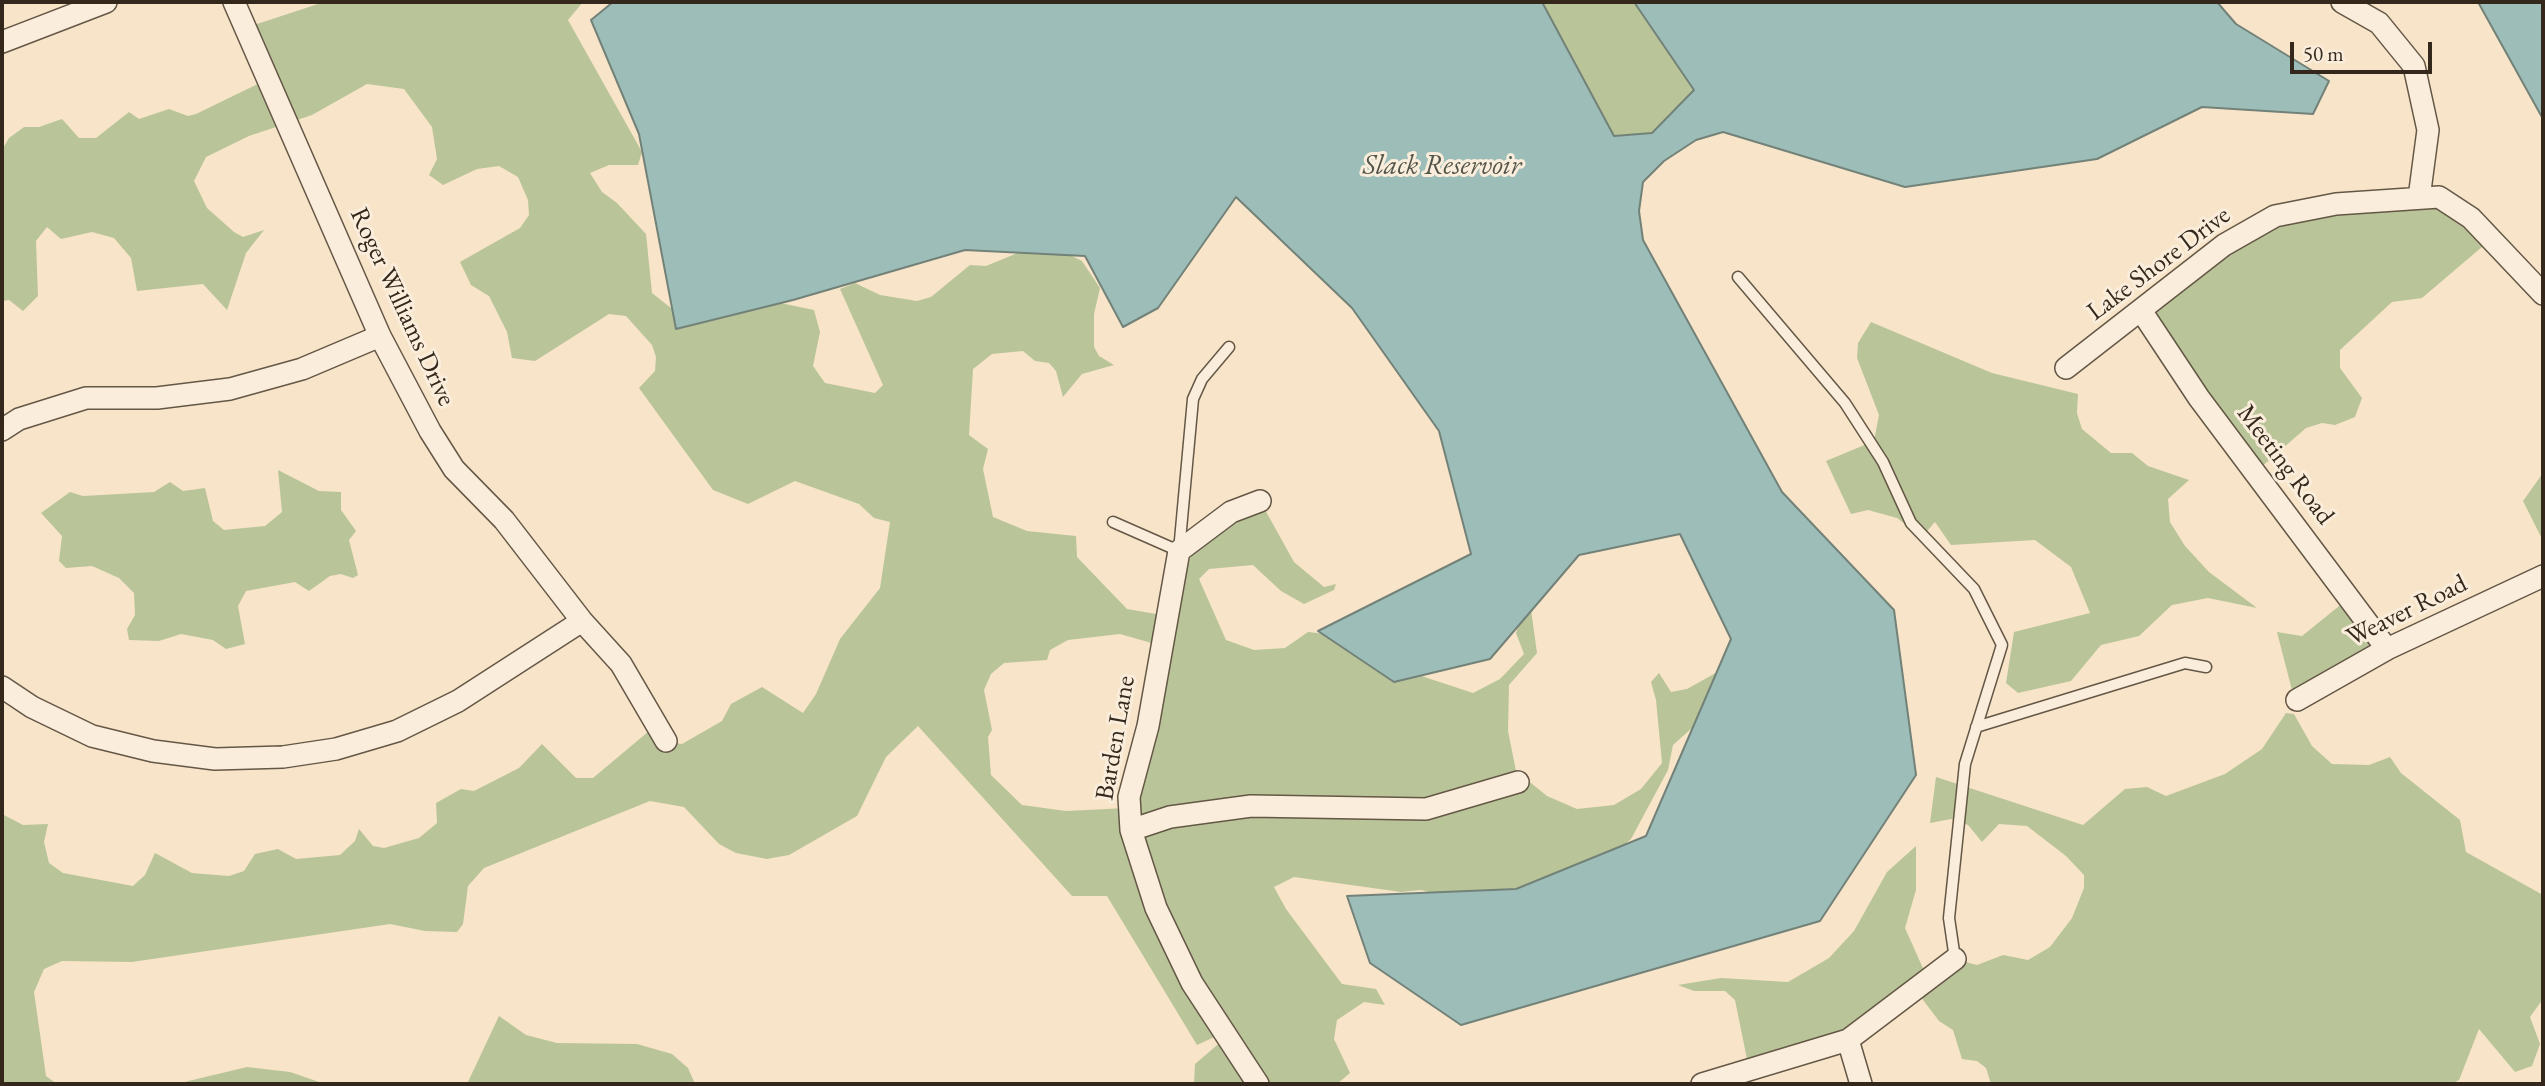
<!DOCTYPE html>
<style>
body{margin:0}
#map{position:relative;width:2545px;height:1086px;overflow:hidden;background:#f8e4c8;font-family:"EB Garamond",serif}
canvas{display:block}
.frame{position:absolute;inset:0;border:4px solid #33281b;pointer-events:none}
.scale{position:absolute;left:2290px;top:42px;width:142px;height:32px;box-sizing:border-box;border:4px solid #33281b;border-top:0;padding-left:9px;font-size:21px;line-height:24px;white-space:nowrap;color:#33281b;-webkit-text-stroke:5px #faeddb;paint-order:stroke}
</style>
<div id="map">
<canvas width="2545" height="1086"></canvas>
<div class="frame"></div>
<div class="scale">50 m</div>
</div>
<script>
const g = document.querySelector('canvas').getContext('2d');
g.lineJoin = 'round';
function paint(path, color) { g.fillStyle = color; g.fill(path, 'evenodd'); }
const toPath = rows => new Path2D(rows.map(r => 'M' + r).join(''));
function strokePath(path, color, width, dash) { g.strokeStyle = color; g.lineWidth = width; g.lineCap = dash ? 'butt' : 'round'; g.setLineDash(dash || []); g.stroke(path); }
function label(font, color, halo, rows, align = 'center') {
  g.font = font + ' "EB Garamond",serif'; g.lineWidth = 6; g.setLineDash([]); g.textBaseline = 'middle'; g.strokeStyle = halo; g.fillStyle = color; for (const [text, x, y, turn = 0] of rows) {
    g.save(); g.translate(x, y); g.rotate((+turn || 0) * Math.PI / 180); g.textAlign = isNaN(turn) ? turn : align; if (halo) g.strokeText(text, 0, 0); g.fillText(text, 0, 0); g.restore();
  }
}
paint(toPath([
 [324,2,583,2,568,20,642,152,638,165,609,165,590,173,602,192,617,203,646,234,652,293,671,308,716,320,761,299,814,310,820,332,813,366,825,383,875,393,883,385,840,289,855,283,880,295,917,301,931,297,970,265,986,266,1025,250,1056,248,1082,261,1100,288,1094,314,1094,347,1099,356,1114,365,1082,374,1063,397,1056,371,1049,363,1035,361,1023,351,992,354,973,369,969,435,988,449,983,469,993,517,1027,531,1076,536,1077,557,1127,609,1168,616,1192,554,1234,516,1264,508,1294,562,1324,587,1336,584,1334,590,1304,604,1281,591,1253,565,1209,569,1199,579,1226,640,1254,650,1285,648,1308,632,1326,634,1385,664,1473,693,1500,679,1524,654,1516,633,1529,595,1537,653,1509,685,1508,731,1516,771,1547,796,1577,809,1614,805,1641,789,1662,763,1656,700,1651,682,1659,673,1671,692,1687,689,1730,665,1730,694,1673,745,1668,770,1631,839,1585,878,1547,903,1448,897,1421,890,1401,892,1294,877,1274,887,1286,909,1342,984,1376,989,1385,1005,1364,1002,1337,1020,1334,1039,1350,1073,1337,1084,1194,1084,1195,1064,1223,1040,1221,1034,1197,1045,1107,896,1072,896,918,726,886,757,857,816,789,855,767,859,736,853,719,844,684,807,650,801,484,868,468,886,463,924,457,932,425,931,390,924,132,962,62,961,44,969,34,992,46,1076,57,1084,2,1084,2,814,23,825,48,824,44,842,49,863,63,873,133,886,145,875,155,853,192,873,229,876,244,871,255,854,278,849,296,859,340,855,355,841,359,829,373,846,384,848,419,838,437,823,436,803,461,789,474,791,519,768,542,744,576,778,593,778,655,726,669,742,682,744,722,721,731,704,762,687,803,713,816,694,840,639,880,588,890,522,874,518,859,504,795,481,748,504,713,490,639,388,655,371,656,357,652,345,626,316,609,314,535,361,512,358,507,332,489,296,471,285,460,262,520,228,529,215,528,200,518,177,499,166,477,169,443,185,429,175,437,159,432,127,404,89,367,84,312,115,249,136,206,157,194,181,207,208,234,232,243,237,264,230,246,253,227,310,203,284,137,291,131,258,114,238,92,232,61,239,47,227,36,241,38,296,23,311,9,300,2,301,2,150,9,138,24,127,39,127,62,119,79,138,96,138,129,112,139,119,169,109,188,116,196,114,266,80,251,26],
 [1120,634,1169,648,1127,808,1066,811,1022,805,991,775,988,737,992,730,984,690,991,674,1004,663,1047,660,1050,650,1068,640],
 [1542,2,1634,2,1695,90,1652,133,1614,136],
 [2430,195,2489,241,2422,298,2392,302,2340,350,2340,368,2362,398,2355,417,2335,425,2322,423,2306,428,2259,469,2146,305,2279,214],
 [1871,322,1992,373,2078,394,2077,413,2082,429,2111,453,2132,453,2148,466,2189,480,2168,499,2170,522,2185,546,2209,572,2257,608,2208,598,2172,605,2139,636,2101,645,2071,681,2018,693,2006,683,2014,632,2090,613,2071,567,2035,540,1951,545,1935,522,1922,537,1897,518,1868,510,1851,514,1826,461,1874,441,1879,415,1857,358,1858,343],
 [278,470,319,491,341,492,341,510,356,531,349,540,358,575,353,578,341,574,330,576,309,591,295,582,246,591,238,606,245,644,226,649,213,640,181,634,159,641,129,640,127,629,135,615,134,593,119,578,92,566,66,568,59,561,62,536,41,513,70,492,83,496,154,492,170,482,183,491,205,488,213,521,224,530,265,526,282,512],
 [2543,473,2543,541,2523,501],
 [2349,598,2384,645,2294,698,2277,632,2302,636],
 [2286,713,2294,714,2312,746,2332,764,2369,765,2390,757,2401,773,2460,820,2466,852,2543,895,2543,999,2530,1017,2540,1044,2532,1066,2515,1072,2479,1029,2459,1080,2452,1084,1991,1084,1986,1068,1977,1061,1962,1059,1953,1030,1939,1021,1914,988,1847,1038,1746,1068,1747,1084,1694,1084,1748,1064,1735,1000,1725,991,1694,991,1678,985,1721,978,1788,982,1829,958,1854,931,1887,872,1916,846,1916,890,1905,928,1926,975,1950,958,1977,965,2003,955,2028,960,2050,947,2072,918,2084,888,2084,875,2066,856,2027,826,1999,824,1982,842,1968,825,1951,819,1930,823,1936,777,2083,825,2125,789,2147,787,2166,796,2225,774,2262,749],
 [499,1016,526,1035,557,1043,637,1044,672,1054,688,1068,695,1084,467,1084],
 [247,1067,290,1072,325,1084,176,1084]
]), '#b9c599');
const water = toPath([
 [613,2,1542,2,1614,136,1652,133,1694,90,1634,2,2217,2,2236,24,2329,81,2313,114,2202,107,2097,159,1905,187,1723,132,1696,140,1664,161,1643,182,1639,211,1643,240,1782,492,1894,610,1916,775,1820,921,1461,1025,1370,963,1347,896,1516,889,1646,836,1731,639,1680,534,1579,555,1490,659,1394,682,1318,631,1471,554,1439,431,1352,308,1236,197,1158,308,1123,327,1085,256,965,250,793,300,676,329,639,134,591,20,613,2],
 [2478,2,2543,2,2543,119,2478,2]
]);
paint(water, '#9dbeb8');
strokePath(water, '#738279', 2);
const lane = toPath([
 [1738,277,1845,403,1883,462,1911,523,1974,589,2002,645,1965,764,1949,918,1955,959],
 [1113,522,1179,551,1193,399,1202,379,1229,347],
 [1976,727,2185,663,2206,667]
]);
const street = toPath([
 [234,2,380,336,430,431,454,469,504,520,582,621,621,664,666,741],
 [2342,2,2379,23,2414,66,2428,130,2419,198],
 [2,42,106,2],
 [2142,312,2199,398,2387,649],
 [2066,368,2224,245,2275,216,2336,204,2439,197,2471,218,2543,294],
 [2,430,19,419,86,398,157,398,230,389,302,369,380,336],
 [2,687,32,707,92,736,153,751,215,759,283,757,336,749,397,731,458,701,582,621],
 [2297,700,2387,649,2543,576],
 [1131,830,1170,817,1251,806,1426,809,1518,782],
 [1848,1040,1861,1084],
 [1258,1084,1192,983,1156,908,1131,830,1129,797,1148,726,1179,551,1231,512,1260,501],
 [1702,1084,1848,1040,1955,959]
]);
strokePath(lane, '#645746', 13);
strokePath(street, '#645746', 24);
strokePath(lane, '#faeddb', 10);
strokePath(street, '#faeddb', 21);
label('26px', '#33281b', '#faeddb', [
 ["Lake Shore Drive",2159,264,-37],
 ["Roger Williams Drive",402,307,65],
 ["Meeting Road",2285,465,53],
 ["Weaver Road",2407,611,-26],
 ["Barden Lane",1116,738,-80]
]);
label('italic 28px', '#53554a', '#faeddb', [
 ["Slack Reservoir",1442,166]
]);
</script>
